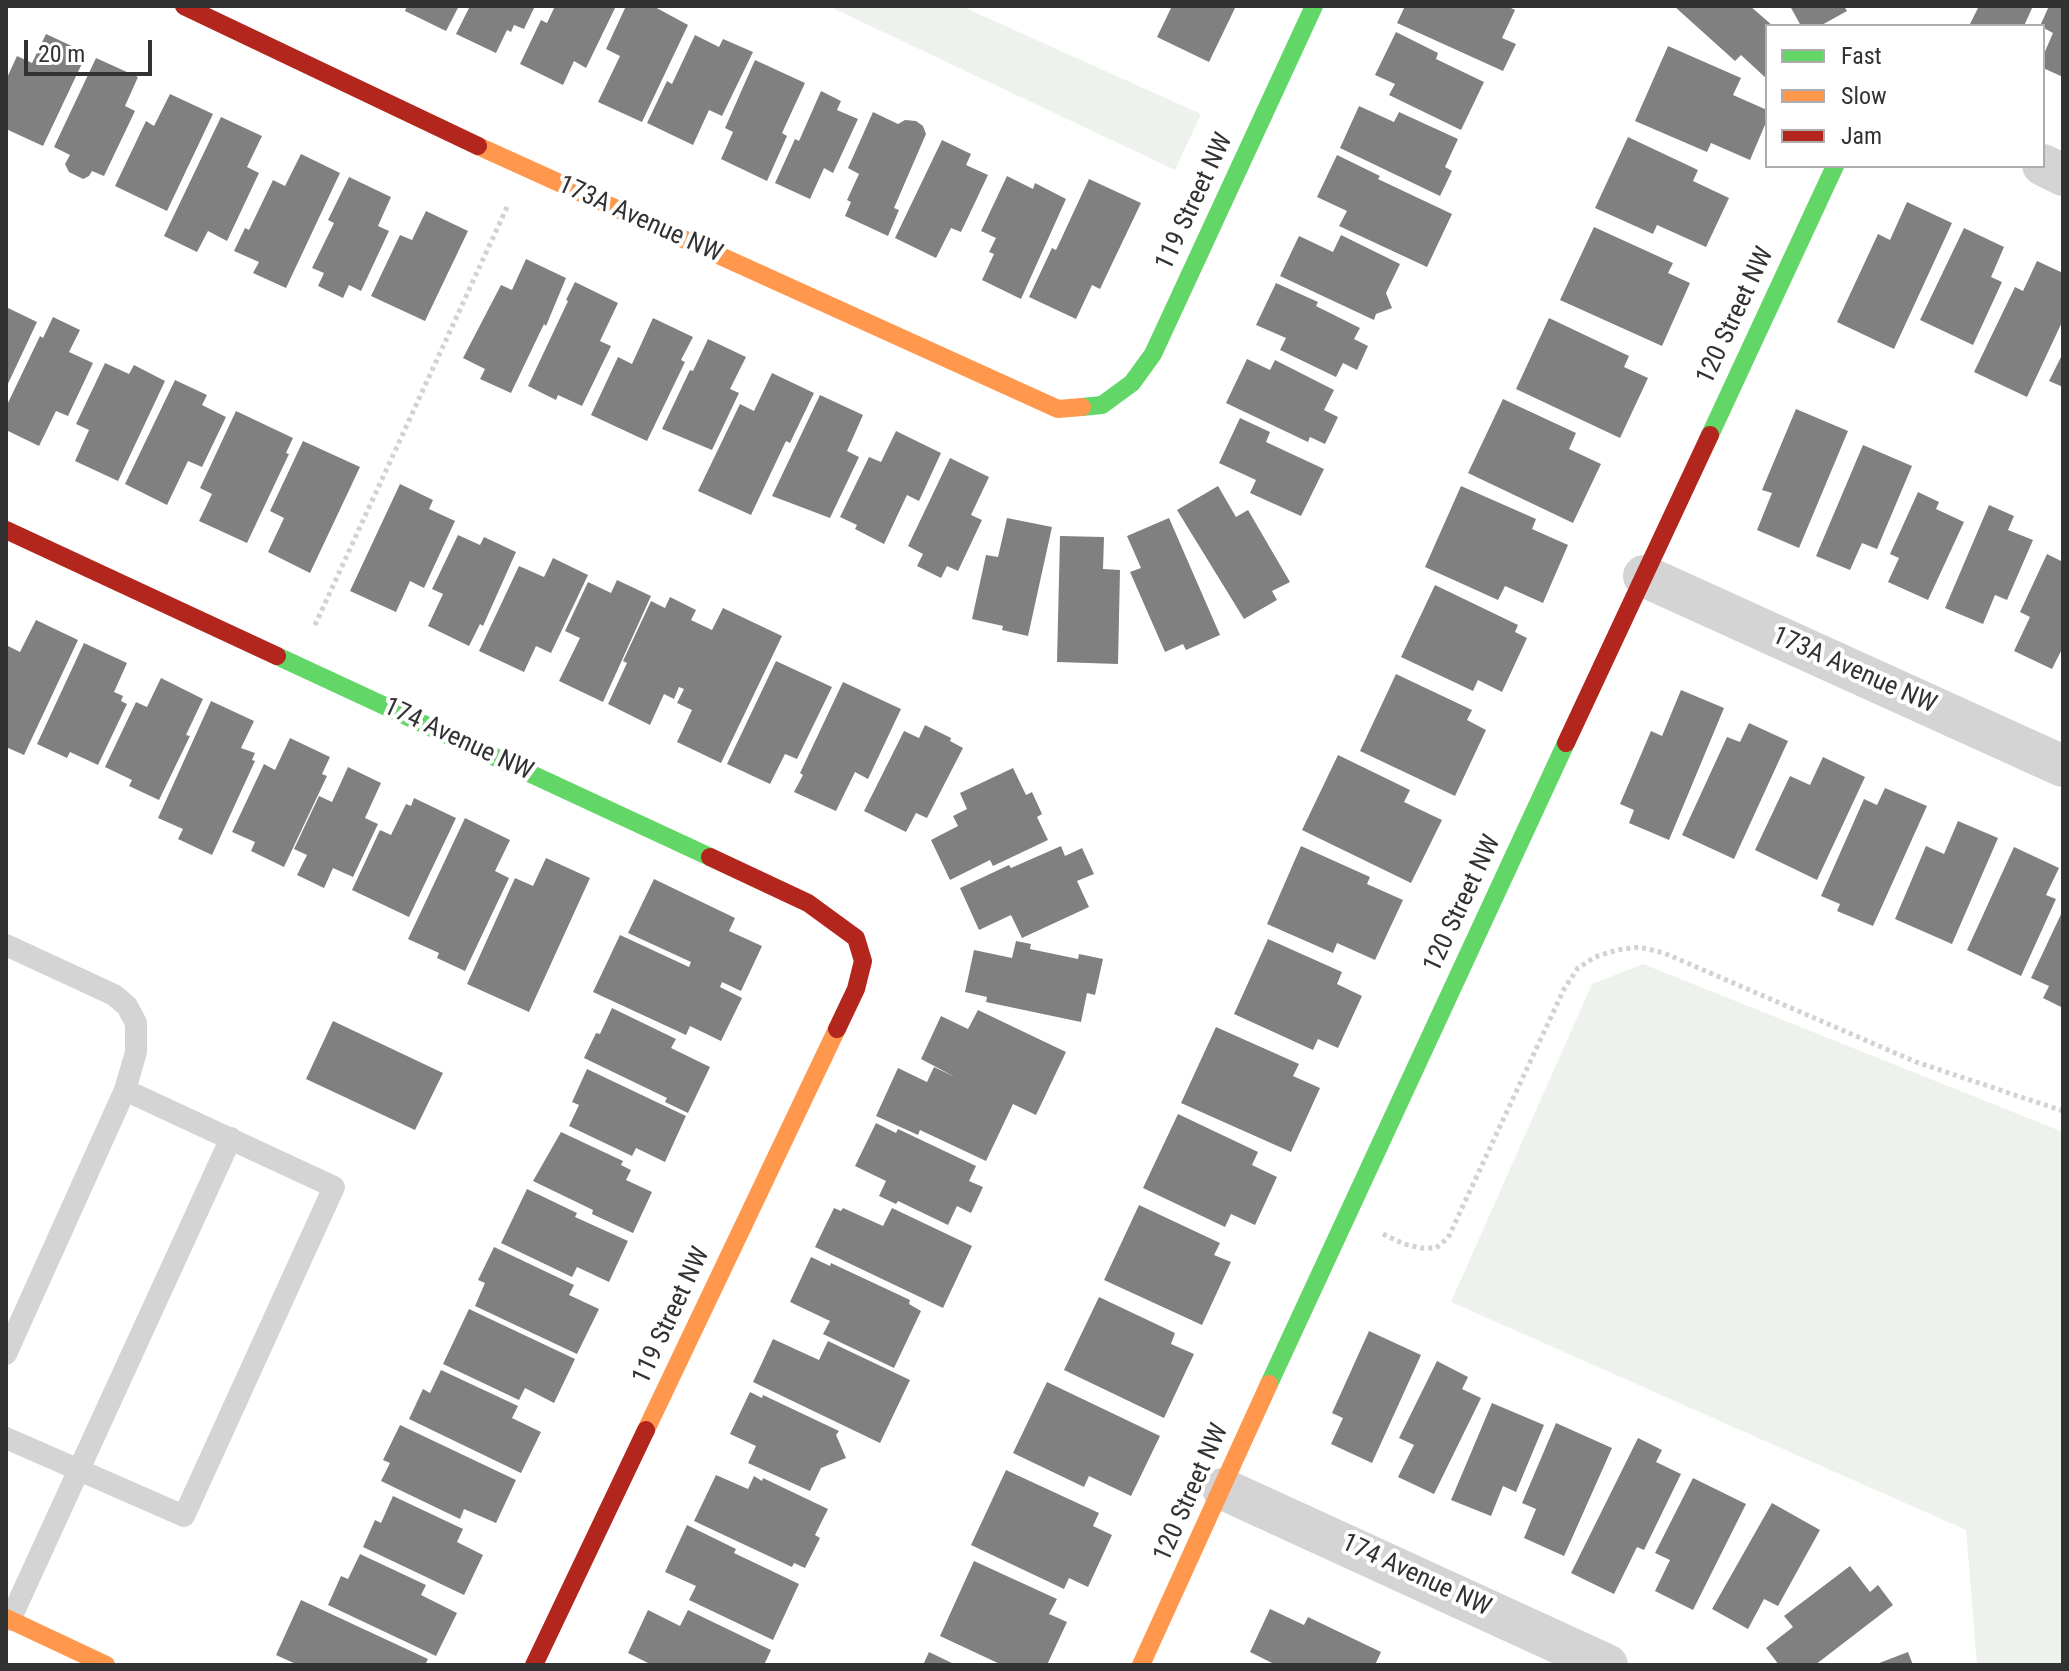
<!DOCTYPE html>
<style>
body{margin:0}
#map{position:relative;width:2069px;height:1671px;overflow:hidden;background:#fff;font-family:"Roboto Condensed",sans-serif}
canvas{display:block}
.frame{position:absolute;inset:0;border:8px solid #323232;pointer-events:none}
.legend{position:absolute;left:1765px;top:24px;width:280px;height:144px;box-sizing:border-box;background:#fff;border:2px solid #adadad;margin:0;padding:10px 14px;list-style:none;font-size:24px;color:#323232}
.legend li{display:flex;align-items:center;gap:16px;height:40px}
.legend b{width:40px;border:2px solid #adadad}
.scale{position:absolute;left:24px;top:40px;width:128px;height:36px;box-sizing:border-box;border:4px solid #323232;border-top:0;padding-left:10px;font-size:24px;line-height:28px;white-space:nowrap;color:#323232;-webkit-text-stroke:6px #fff;paint-order:stroke}
</style>
<div id="map">
<canvas width="2069" height="1671"></canvas>
<div class="frame"></div>
<ul class="legend">
<li><b style="height:10px;background:#63d668"></b>Fast</li>
<li><b style="height:10px;background:#ff974d"></b>Slow</li>
<li><b style="height:10px;background:#b3261e"></b>Jam</li>
</ul>
<div class="scale">20 m</div>
</div>
<script>
const g = document.querySelector('canvas').getContext('2d');
g.lineJoin = 'round';
function paint(path, color) { g.fillStyle = color; g.fill(path, 'evenodd'); }
const toPath = rows => new Path2D(rows.map(r => 'M' + r).join(''));
function strokePath(path, color, width, dash) { g.strokeStyle = color; g.lineWidth = width; g.lineCap = dash ? 'butt' : 'round'; g.setLineDash(dash || []); g.stroke(path); }
function label(font, color, halo, rows, align = 'center') {
  g.font = font + ' "Roboto Condensed",sans-serif'; g.lineWidth = 8; g.setLineDash([]); g.textBaseline = 'middle'; g.strokeStyle = halo; g.fillStyle = color; for (const [text, x, y, turn = 0] of rows) {
    g.save(); g.translate(x, y); g.rotate((+turn || 0) * Math.PI / 180); g.textAlign = isNaN(turn) ? turn : align; if (halo) g.strokeText(text, 0, 0); g.fillText(text, 0, 0); g.restore();
  }
}
paint(toPath([
 [828,6,961,6,1201,114,1175,170],
 [1643,964,2063,1132,2063,1665,1977,1665,1966,1530,1451,1302,1592,984]
]), '#eef2ec');
paint(toPath([
 [407,6,459,6,446,31,405,11],
 [470,6,535,6,524,29,514,25,511,32,507,30,496,53,456,34],
 [555,6,616,6,586,68,574,61,563,85,520,64,541,20,547,23],
 [626,6,653,6,688,25,642,122,598,102,620,56,606,49],
 [1172,6,1236,6,1209,62,1157,37],
 [1405,6,1507,6,1515,10,1502,38,1516,44,1503,71,1397,23],
 [1674,6,1750,6,1773,26,1767,26,1767,79,1741,55,1735,61],
 [1790,6,1844,6,1847,11,1820,26,1801,26],
 [1979,6,2033,6,2024,26,1969,26],
 [2049,6,2063,6,2063,77,2043,68,2043,56,2053,33,2040,26],
 [1396,32,1438,53,1436,59,1484,82,1461,130,1389,95,1395,84,1375,75],
 [46,34,87,53,43,146,6,129,6,80,17,56,32,63],
 [695,35,719,47,723,39,753,52,722,116,709,110,693,145,647,123,667,81,672,84],
 [1668,46,1741,78,1733,95,1767,110,1767,120,1750,160,1711,143,1707,152,1635,121],
 [96,58,138,77,125,106,135,111,104,176,92,171,89,176,83,179,69,172,65,164,70,155,54,147],
 [755,60,805,83,782,133,787,136,767,181,721,159,733,132,725,128],
 [821,91,841,101,837,110,858,119,833,173,824,168,810,199,775,183,795,139,799,141],
 [170,94,213,114,167,211,115,186,146,121,154,126],
 [1359,106,1394,122,1399,112,1458,139,1445,167,1452,171,1440,196,1340,148],
 [873,112,898,124,905,120,916,121,923,126,926,134,894,208,899,210,888,236,845,216,851,202,847,200,859,174,848,168],
 [221,117,262,136,247,167,259,173,227,241,208,231,197,252,164,236],
 [1628,137,1698,170,1693,181,1729,198,1706,247,1657,225,1653,234,1595,208],
 [942,140,971,154,966,165,988,175,961,232,951,228,936,258,895,238],
 [301,154,340,173,286,288,253,273,259,262,234,251,245,228,249,230,273,180,285,186],
 [1337,155,1380,176,1378,179,1452,214,1427,267,1339,226,1347,211,1317,197],
 [1007,176,1033,189,1035,183,1066,199,1021,299,982,280,994,254,989,252,996,238,981,231],
 [349,177,391,197,378,226,389,231,361,291,349,285,343,298,318,286,324,273,312,268,334,223,328,220],
 [1089,179,1141,203,1100,289,1092,285,1076,319,1029,297,1052,248,1056,250],
 [1907,202,1952,223,1894,349,1837,322,1878,234,1890,240],
 [426,211,468,231,425,321,371,296,400,235,412,240],
 [1594,227,1673,263,1668,273,1690,283,1662,346,1560,300],
 [1964,228,2004,247,1991,277,2002,282,1973,345,1920,320],
 [1341,235,1400,264,1386,293,1392,308,1376,314,1374,320,1280,276,1299,236,1333,252],
 [526,259,566,278,546,326,544,324,511,393,480,379,485,369,463,358,501,285,512,290],
 [2037,261,2063,273,2063,320,2027,397,1974,372,2015,287,2023,291],
 [575,282,618,303,600,341,611,346,582,406,558,395,556,400,528,386,568,301,566,300],
 [1276,283,1318,302,1316,306,1360,328,1354,339,1368,346,1357,370,1343,363,1336,377,1280,350,1286,338,1256,325],
 [6,307,37,322,6,388],
 [53,317,80,330,69,352,93,363,68,416,56,411,39,446,6,430,6,407,40,336,43,338],
 [653,318,693,337,681,360,685,362,647,441,591,415,618,357,632,364],
 [1549,318,1629,356,1624,367,1648,378,1620,438,1516,389],
 [708,339,746,357,730,389,739,393,712,450,662,429,690,370,693,371],
 [2063,353,2063,387,2049,381],
 [1247,359,1270,370,1275,360,1334,390,1324,410,1338,417,1325,444,1310,437,1308,442,1226,403],
 [105,363,129,374,134,365,165,381,118,481,75,461,89,430,76,424],
 [772,373,814,393,790,443,786,441,751,515,698,491,740,404,754,411],
 [175,380,207,395,202,405,226,417,202,467,188,461,167,505,125,484],
 [820,395,863,415,847,451,859,457,830,518,772,496],
 [1503,399,1576,433,1569,449,1601,464,1573,523,1468,473],
 [1796,409,1848,431,1799,548,1757,530,1772,493,1762,490],
 [236,411,293,438,286,453,289,454,247,543,199,521,212,494,200,488],
 [1240,418,1270,432,1266,442,1324,469,1301,516,1250,493,1256,480,1219,463],
 [896,431,941,453,919,501,907,495,884,544,855,529,857,525,840,517,869,457,881,462],
 [303,441,360,467,310,573,268,552,284,518,270,511],
 [1863,445,1912,466,1877,549,1862,543,1850,570,1816,556],
 [950,458,989,477,971,515,982,520,958,571,947,566,941,578,917,566,923,554,908,546],
 [400,484,433,500,429,509,455,521,424,588,410,581,396,612,350,591],
 [1218,486,1236,517,1248,510,1290,582,1272,591,1277,600,1244,619,1177,510],
 [1461,486,1536,519,1532,529,1568,545,1543,603,1505,586,1498,600,1425,567],
 [1918,492,1939,502,1936,509,1964,522,1928,600,1888,582,1899,558,1890,554],
 [1989,505,2014,516,2008,530,2033,540,2007,600,1995,595,1983,624,1945,608],
 [1007,518,1052,527,1028,636,1002,630,1003,626,972,619,986,555,998,557],
 [1169,518,1220,635,1186,650,1183,644,1165,652,1130,572,1141,568,1127,536],
 [458,535,480,545,484,537,516,552,483,626,480,624,469,646,428,626,443,594,432,589],
 [1060,536,1104,537,1103,569,1120,570,1118,664,1057,662],
 [2047,554,2063,562,2063,647,2052,669,2014,651,2030,617,2020,612],
 [553,558,588,575,551,653,536,646,524,672,479,651,519,566,544,577],
 [617,580,651,596,603,702,559,681,580,638,565,631,588,582,611,593],
 [1435,585,1518,625,1515,632,1527,638,1502,692,1478,680,1473,691,1401,657],
 [670,597,696,610,691,620,712,630,723,608,782,636,721,763,677,742,692,710,677,703,684,689,679,687,674,699,664,694,650,725,608,704,627,663,623,661,651,601,665,608],
 [36,620,78,640,24,755,6,747,6,645,20,652],
 [84,643,127,663,114,692,123,696,121,701,127,704,98,765,70,752,67,758,37,744],
 [776,661,832,687,797,759,785,754,770,784,727,764],
 [1396,674,1472,710,1467,720,1486,730,1455,796,1360,751],
 [161,678,203,699,186,735,190,736,159,800,129,786,132,780,105,767,136,702,147,707],
 [843,682,901,709,868,779,855,772,836,811,794,792,803,775,800,773],
 [1681,690,1724,708,1669,840,1629,823,1634,810,1620,804,1651,731,1662,736],
 [211,701,254,721,241,748,255,753,252,760,255,761,212,855,178,839,183,829,158,818],
 [1749,723,1788,741,1734,859,1682,835,1727,737,1740,742],
 [925,725,951,738,950,741,963,748,927,818,916,813,906,832,864,811,904,731,919,738],
 [290,738,330,757,322,774,327,776,284,867,251,851,255,842,232,832,264,764,275,770],
 [1338,755,1410,790,1404,802,1442,820,1411,883,1302,830],
 [1823,757,1865,777,1817,880,1755,850,1790,776,1810,785],
 [348,767,381,783,365,818,378,824,353,877,333,868,324,888,297,875,307,855,294,849,319,796,332,802],
 [1013,768,1026,795,1032,792,1042,814,1037,817,1048,840,993,866,990,860,950,880,931,840,958,826,953,816,967,809,960,793],
 [1885,788,1927,806,1873,926,1837,911,1840,904,1821,896,1864,799,1877,805],
 [414,798,456,818,409,917,352,890,380,830,391,835,406,804,411,806],
 [465,818,510,840,495,871,509,878,465,971,437,958,439,953,408,939],
 [1958,821,1998,838,1952,944,1895,919,1926,846,1944,854],
 [1061,846,1065,856,1082,848,1094,874,1077,881,1089,907,1022,938,1011,915,979,930,960,888,1009,865,1011,868],
 [1301,846,1370,877,1367,884,1403,900,1375,960,1337,943,1333,953,1267,924],
 [2014,847,2059,868,2046,895,2056,899,2021,976,1967,950],
 [546,858,590,878,529,1012,467,984,515,878,533,886],
 [654,879,735,918,729,931,762,946,741,991,722,982,720,987,742,998,721,1041,690,1026,686,1035,593,992,620,935,689,967,691,962,628,933],
 [2063,910,2063,1008,2043,998,2049,986,2031,978],
 [1268,939,1342,972,1337,984,1362,996,1338,1048,1318,1039,1313,1050,1234,1014],
 [1016,941,1031,944,1030,949,1078,959,1079,954,1103,959,1095,995,1087,993,1081,1022,986,1002,987,997,965,992,974,950,1012,958],
 [612,1008,676,1039,671,1048,710,1067,688,1113,665,1102,667,1098,584,1058,596,1033,600,1034],
 [978,1010,1066,1052,1036,1115,1013,1104,986,1161,920,1130,918,1135,876,1116,898,1068,927,1082,934,1067,955,1077,921,1059,941,1016,968,1029],
 [333,1021,443,1073,415,1130,306,1079],
 [1216,1027,1299,1064,1293,1076,1320,1088,1291,1152,1181,1103],
 [587,1069,686,1116,665,1162,636,1148,632,1156,569,1126,579,1105,572,1102],
 [1178,1114,1258,1152,1252,1165,1277,1177,1255,1225,1231,1214,1225,1227,1143,1188],
 [876,1123,896,1133,898,1129,976,1166,969,1181,983,1187,971,1213,957,1206,948,1225,898,1201,896,1204,879,1196,886,1181,855,1166],
 [561,1132,623,1161,621,1165,631,1170,626,1180,652,1192,633,1233,592,1214,593,1210,533,1181],
 [527,1189,577,1213,575,1217,628,1241,609,1282,577,1267,572,1277,501,1243],
 [1139,1205,1220,1243,1214,1255,1231,1262,1202,1325,1104,1280],
 [834,1208,841,1211,843,1208,883,1226,892,1208,972,1246,943,1308,815,1247],
 [494,1247,574,1285,569,1295,599,1309,577,1354,475,1306,485,1283,478,1280],
 [811,1257,830,1266,831,1263,910,1300,909,1304,921,1311,894,1368,823,1334,830,1321,790,1302],
 [1099,1297,1175,1333,1171,1344,1194,1354,1164,1418,1064,1370],
 [469,1309,575,1359,554,1403,525,1388,519,1400,443,1364],
 [1369,1331,1421,1355,1372,1463,1331,1444,1343,1418,1332,1413],
 [773,1339,819,1360,828,1341,910,1380,880,1443,753,1382],
 [1437,1361,1468,1377,1462,1389,1481,1398,1434,1494,1398,1477,1414,1445,1399,1438],
 [441,1370,518,1406,512,1418,541,1432,521,1473,409,1419,423,1389,430,1393],
 [1047,1382,1160,1436,1131,1496,1089,1476,1084,1487,1013,1453],
 [750,1392,762,1398,763,1395,839,1431,836,1435,846,1458,821,1468,810,1491,748,1463,756,1446,730,1434],
 [1492,1403,1544,1425,1516,1492,1503,1486,1491,1516,1451,1500],
 [1556,1423,1612,1448,1564,1556,1524,1538,1536,1509,1522,1503],
 [400,1425,516,1480,496,1523,464,1509,460,1519,381,1481,390,1463,383,1460],
 [1638,1438,1662,1450,1656,1462,1681,1474,1644,1550,1637,1547,1614,1594,1571,1573],
 [1006,1470,1099,1513,1093,1526,1112,1535,1088,1587,1069,1578,1064,1589,971,1545],
 [716,1475,748,1489,754,1476,762,1481,763,1478,828,1509,815,1535,820,1538,805,1568,794,1563,792,1567,694,1521],
 [1693,1478,1746,1504,1693,1610,1655,1591,1670,1560,1655,1553],
 [393,1496,463,1529,457,1542,483,1555,464,1595,363,1547,375,1520,381,1523],
 [1772,1503,1820,1530,1778,1606,1764,1599,1748,1629,1712,1609],
 [687,1525,736,1549,734,1553,799,1584,773,1640,689,1600,696,1586,665,1572],
 [360,1554,426,1585,421,1595,457,1613,436,1656,328,1605,341,1576,348,1579],
 [974,1561,1057,1599,1049,1614,1067,1622,1047,1665,1002,1665,940,1636],
 [1850,1566,1870,1592,1878,1585,1893,1605,1815,1665,1779,1665,1766,1648,1793,1627,1784,1616],
 [301,1600,428,1659,425,1665,298,1665,276,1655],
 [1270,1609,1304,1625,1308,1617,1381,1652,1375,1665,1276,1665,1250,1652],
 [648,1610,680,1626,688,1610,771,1650,764,1665,652,1665,628,1653],
 [929,1652,956,1665,923,1665],
 [1908,1652,1913,1665,1874,1665]
]), '#808080');
strokePath(toPath([
 [315,625,508,205],
 [1383,1234,1404,1244,1421,1248,1436,1248,1448,1238,1564,989,1578,968,1595,957,1617,950,1639,947,1664,953,1916,1062,2063,1111]
]), '#d2d2d2', 5, [4, 4]);
strokePath(toPath([
 [6,945,114,995,127,1006,136,1023,136,1052,125,1090,6,1354],
 [6,1438,184,1516,334,1187,125,1090],
 [10,1620,231,1138]
]), '#d4d4d4', 22);
strokePath(toPath([
 [2043,165,2063,175],
 [1644,576,2063,766],
 [1223,1489,1607,1665]
]), '#d4d4d4', 42);
strokePath(toPath([
 [1082,407,1102,405,1132,383,1153,354,1314,6],
 [1710,435,1835,166],
 [277,656,710,857],
 [1269,1384,1566,743]
]), '#63d668', 18);
strokePath(toPath([
 [478,146,1058,409,1082,407],
 [646,1430,837,1029],
 [6,1618,106,1665],
 [1141,1665,1269,1384]
]), '#ff974d', 18);
strokePath(toPath([
 [184,6,478,146],
 [6,530,277,656],
 [1566,743,1710,435],
 [710,857,808,903,856,938,863,961,856,989,837,1029],
 [534,1665,646,1430]
]), '#b3261e', 18);
label('26px', '#323232', '#fff', [
 ["119 Street NW",1195,202,-65],
 ["173A Avenue NW",640,220,24],
 ["120 Street NW",1736,316,-65],
 ["173A Avenue NW",1854,671,24],
 ["174 Avenue NW",458,740,25],
 ["120 Street NW",1463,904,-65],
 ["119 Street NW",672,1316,-65],
 ["120 Street NW",1192,1493,-66],
 ["174 Avenue NW",1416,1576,25]
]);
</script>
